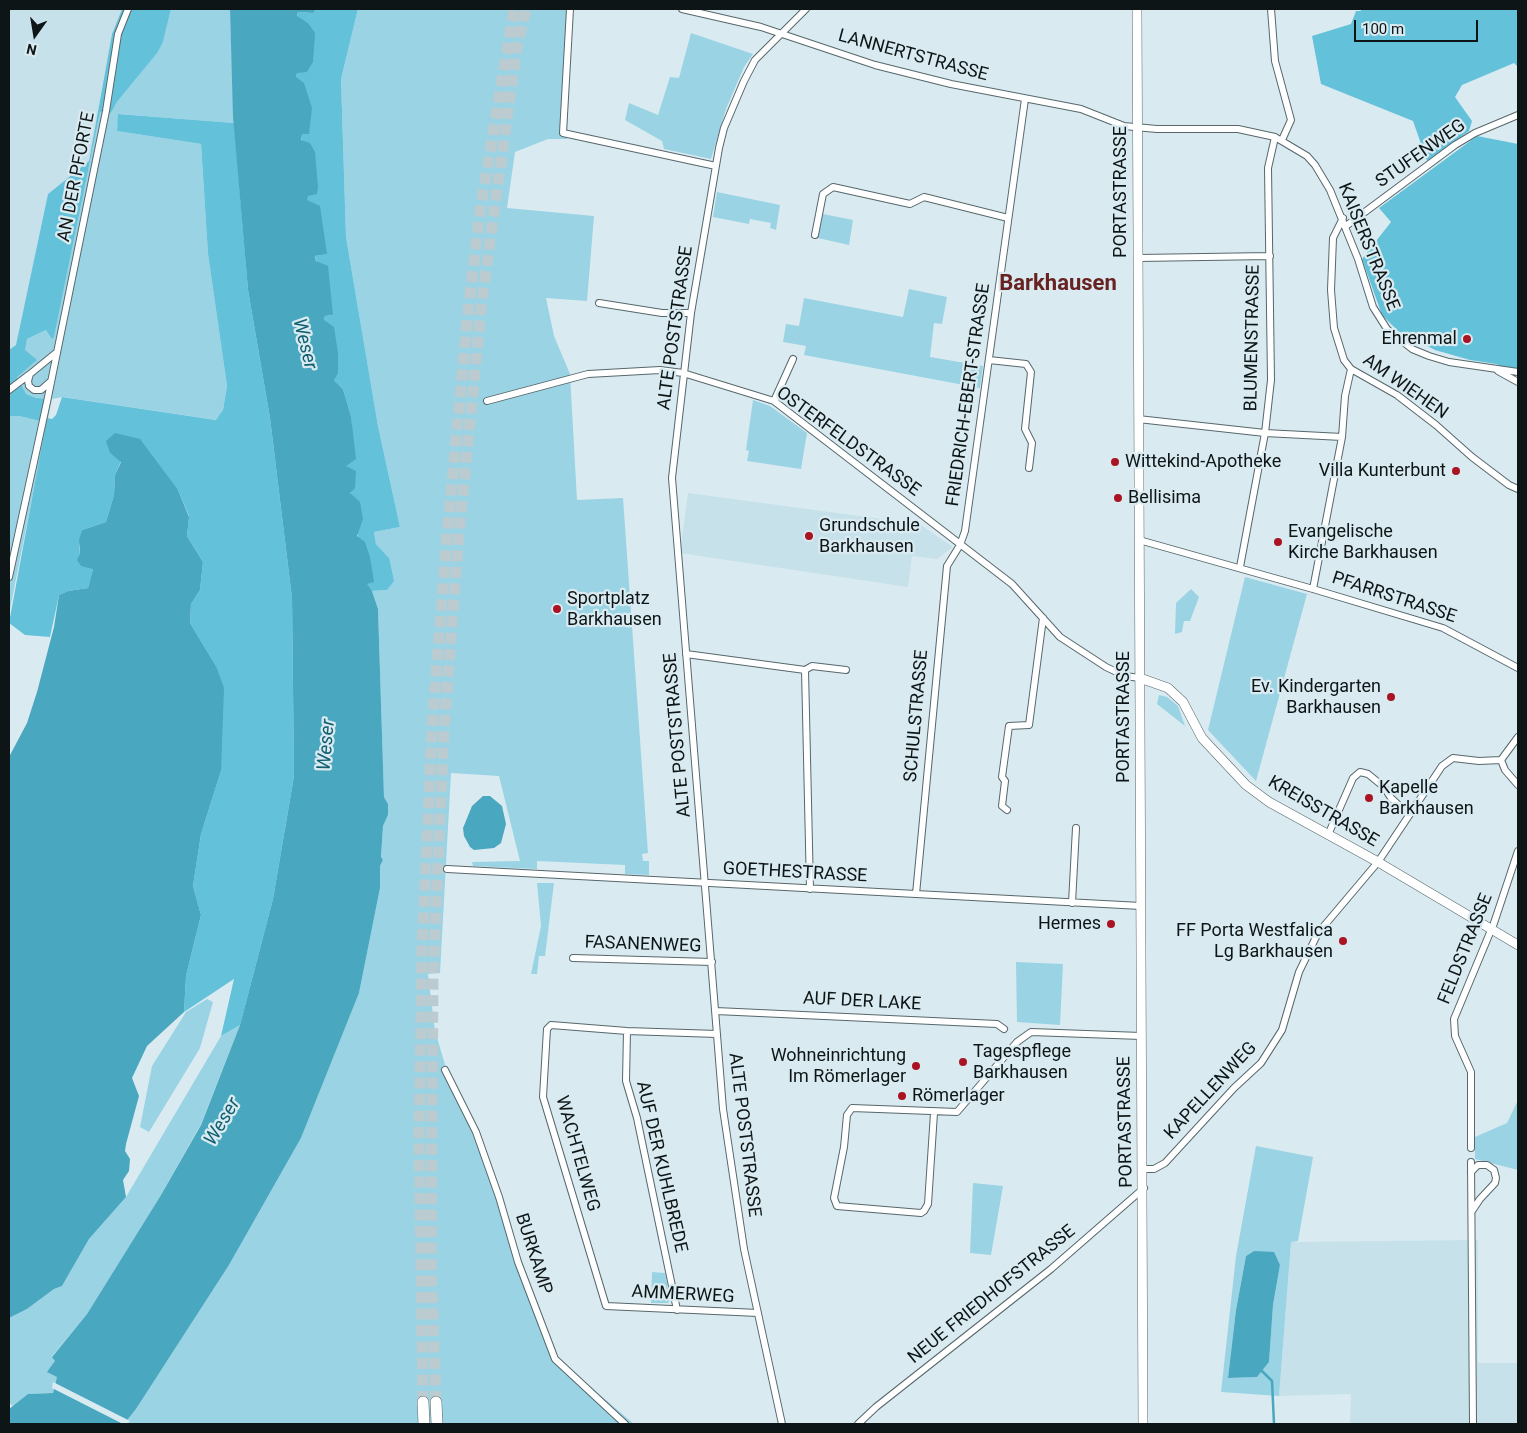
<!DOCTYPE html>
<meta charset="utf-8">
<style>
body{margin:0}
#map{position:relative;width:1527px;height:1433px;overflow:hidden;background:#d9ebf1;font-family:Roboto,sans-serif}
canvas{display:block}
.frame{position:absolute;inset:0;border:10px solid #0e1516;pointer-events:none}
.north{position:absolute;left:10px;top:10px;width:50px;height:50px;-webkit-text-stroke:4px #d9ebf1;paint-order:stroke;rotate:193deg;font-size:14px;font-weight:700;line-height:20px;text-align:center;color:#0e1516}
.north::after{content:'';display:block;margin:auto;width:18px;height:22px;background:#0e1516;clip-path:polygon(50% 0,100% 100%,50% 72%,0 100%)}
.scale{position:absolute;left:1354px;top:20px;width:124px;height:22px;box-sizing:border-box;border:2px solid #0e1516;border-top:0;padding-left:6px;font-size:15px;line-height:18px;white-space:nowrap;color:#0e1516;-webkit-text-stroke:4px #d9ebf1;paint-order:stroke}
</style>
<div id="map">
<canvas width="1527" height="1433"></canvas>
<div class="frame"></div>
<div class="north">N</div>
<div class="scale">100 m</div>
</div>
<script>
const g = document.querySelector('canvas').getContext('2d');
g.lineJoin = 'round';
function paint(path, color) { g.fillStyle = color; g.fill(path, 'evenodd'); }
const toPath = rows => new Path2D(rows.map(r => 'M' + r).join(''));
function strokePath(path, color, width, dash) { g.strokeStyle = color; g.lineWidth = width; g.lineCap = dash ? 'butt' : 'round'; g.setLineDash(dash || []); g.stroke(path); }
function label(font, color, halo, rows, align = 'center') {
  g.font = font + ' Roboto,sans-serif'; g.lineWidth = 4.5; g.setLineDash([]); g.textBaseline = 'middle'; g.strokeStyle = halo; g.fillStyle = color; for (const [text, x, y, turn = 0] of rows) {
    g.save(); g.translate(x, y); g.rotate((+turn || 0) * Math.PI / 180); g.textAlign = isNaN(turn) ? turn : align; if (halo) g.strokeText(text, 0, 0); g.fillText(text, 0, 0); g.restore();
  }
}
paint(toPath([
 [9,9,122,9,112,34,89,161,48,194,16,346,9,350],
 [688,493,919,524,953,547,937,559,912,556,908,587,680,553],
 [1478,1240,1478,1363,1518,1363,1518,1424,1350,1424,1351,1394,1279,1396,1291,1242]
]), '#c6e1e9');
paint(toPath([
 [171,9,230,9,234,123,119,114,117,131,201,144,208,254,227,386,223,410,217,420,63,397,52,399,9,614,9,416,19,416,40,421,36,398,25,394,17,377,27,339,46,330,54,336,100,111,111,113,117,102,135,80,163,42],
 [358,9,570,9,567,139,548,139,515,152,507,208,594,216,587,301,546,298,554,336,570,374,577,500,623,498,648,853,642,854,643,861,649,861,649,875,625,874,625,865,537,861,537,869,473,866,472,862,520,861,499,776,451,773,440,973,428,974,435,1031,446,1068,477,1131,553,1355,634,1424,124,1424,136,1409,229,1265,301,1138,359,993,380,888,380,866,383,860,381,858,383,826,388,815,388,804,384,797,378,609,372,591,387,590,389,558,376,544,374,532,400,527,378,426,346,237,341,79],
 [691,33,753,54,744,67,726,109,711,159,664,149,662,141,625,120,629,103,658,115,670,77,679,78],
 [717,192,780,205,776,230,770,228,771,223,750,219,749,224,713,217],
 [823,214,853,220,849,245,818,238],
 [909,289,947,297,942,324,934,323,930,357,983,366,980,388,804,355,806,346,783,342,786,324,799,326,804,298,903,317],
 [753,400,770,406,807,433,801,469,747,461,749,451,746,450],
 [1245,577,1307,594,1256,781,1208,730],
 [1191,589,1199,597,1190,621,1184,621,1182,632,1175,634,1176,603],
 [1159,695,1167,697,1178,706,1185,726,1157,704],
 [537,883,554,883,545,956,539,956,537,974,531,974,541,926],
 [1016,962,1063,964,1060,1025,1017,1022],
 [207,999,213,1002,200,1048,149,1132,140,1127,152,1066,186,1012],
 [240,1025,201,1124,161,1195,87,1314,52,1356,55,1361,57,1377,53,1393,28,1394,13,1406,9,1403,9,1318,27,1309,54,1289,62,1286,89,1239,126,1197,221,1036],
 [1518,1100,1518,1170,1475,1159,1475,1137,1507,1123],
 [1256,1146,1313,1157,1298,1241,1291,1242,1279,1396,1221,1392,1236,1256],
 [1254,1251,1280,1265,1273,1305,1269,1362,1257,1377,1228,1378,1236,1310,1246,1256],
 [973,1183,1003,1186,991,1255,970,1253],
 [652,1272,665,1273,670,1300,668,1303,651,1303]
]), '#9ad3e4');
paint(toPath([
 [122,9,171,9,163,42,157,53,117,102,111,113,100,112,54,337,52,339,46,330,27,339,25,350,37,360,17,377,26,394,36,398,45,399,40,421,19,416,9,416,9,350,16,345,48,194,89,161,112,34],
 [317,9,358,9,341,79,346,237,378,426,400,527,374,532,376,544,389,558,394,581,387,590,372,591,366,584,346,466,352,429,351,416,343,389,334,380,324,320,325,316,333,315,315,256,326,254,307,200,301,134,309,134,296,77,308,23,297,17,298,12,313,13],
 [1361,9,1518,9,1518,67,1514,63,1462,85,1455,97,1472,121,1469,131,1427,161,1413,121,1321,84,1312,36,1351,24,1356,11,1361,11],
 [118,114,234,123,248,290,270,418,292,598,294,776,273,899,240,1025,221,1036,234,979,184,1012,186,976,201,915,193,886,201,834,221,771,216,666,190,623,191,604,200,590,203,562,187,536,189,516,178,490,110,453,121,461,115,475,114,495,106,522,82,530,79,547,80,554,93,569,88,588,68,591,59,595,50,637,25,635,9,623,47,418,52,419,56,415,62,397,216,420,223,410,227,386,208,254,201,144,117,131],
 [1477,136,1518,144,1518,373,1496,364,1470,360,1435,350,1398,331,1382,315,1362,259,1391,222,1379,208]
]), '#64c1da');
paint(toPath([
 [230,9,317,9,313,13,298,12,297,16,308,23,315,33,313,62,307,72,297,73,296,77,304,83,312,108,309,134,302,134,301,140,310,143,315,152,318,187,317,194,308,196,307,200,320,206,327,254,315,256,316,261,328,266,333,315,325,316,324,320,334,327,338,353,338,373,334,380,343,389,351,416,356,459,346,466,356,471,355,488,350,493,360,502,363,519,357,536,365,542,370,557,374,582,367,584,372,591,378,609,384,797,388,804,388,815,383,826,381,857,383,860,380,866,380,888,359,993,301,1138,229,1265,136,1409,124,1424,9,1424,9,1409,28,1394,53,1393,57,1377,47,1372,55,1361,52,1357,87,1314,161,1195,201,1125,240,1025,273,899,294,776,292,598,270,418,248,290,233,117],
 [115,433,140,439,178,490,189,517,187,536,203,562,200,590,191,604,190,623,216,666,224,688,221,771,201,834,193,886,201,915,186,976,184,1012,147,1046,132,1078,139,1096,126,1144,125,1151,130,1159,129,1171,123,1180,126,1197,89,1239,62,1286,54,1289,27,1309,9,1318,9,757,27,723,37,692,54,627,59,595,68,591,88,588,93,569,81,566,77,560,80,554,79,540,82,530,106,522,114,495,115,475,121,462,110,453,106,441],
 [483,796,490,796,502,806,506,824,501,843,494,848,474,850,470,847,464,836,463,828,472,806],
 [1254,1251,1274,1252,1280,1265,1273,1305,1269,1362,1257,1377,1228,1378,1236,1310,1246,1256]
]), '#49a7bf');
paint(toPath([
 [53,1382,130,1421,127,1424,123,1424,52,1388]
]), '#d9ebf1');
strokePath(toPath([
 [1261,1370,1272,1381,1274,1424]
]), '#49a7bf', 2.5);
strokePath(toPath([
 [423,1402,419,1136,422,949,432,727,447,535,469,302,480,211,514,9],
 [436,1402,431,1269,433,975,444,730,459,533,482,300,516,52,526,9]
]), '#bbcbd0', 11, [11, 5.5]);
const minor = toPath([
 [570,9,563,133,716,166],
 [682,9,761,27,875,65,951,84,1081,109,1124,126,1157,129,1238,129,1275,137,1307,156,1315,165,1330,190,1358,259,1373,307,1387,329,1412,349,1429,356,1449,362,1518,372],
 [1271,9,1275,61,1291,120,1282,140],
 [1343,218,1333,238,1331,290,1334,328,1344,360,1351,369,1397,395,1436,425,1472,457,1509,485,1518,489],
 [1346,226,1455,145,1475,133,1518,115],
 [815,235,823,194,833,187,910,204,924,197,1008,218],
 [1138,258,1270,256],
 [599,303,662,313,691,313],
 [989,360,1026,364,1031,372,1025,429,1032,443,1029,468],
 [1498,371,1518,382],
 [51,381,41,390,34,390,29,386,28,381,30,374,57,352],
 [9,390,30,374],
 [487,401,588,374,660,370,683,373,774,401,1012,584,1060,637,1106,667,1125,676,1140,678],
 [774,401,793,359],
 [1138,419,1265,433,1342,437],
 [1139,540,1313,589,1443,628,1518,668],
 [1240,567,1265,433,1271,380,1268,168,1275,137],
 [9,577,47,402,106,111,118,34,128,9],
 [1313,589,1342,437,1345,396,1351,369],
 [686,654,805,670,810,889],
 [805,670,812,666,846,670],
 [1501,760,1505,770,1518,785],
 [1501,760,1518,737],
 [1007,810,1002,806,1005,781,1002,777,1009,726,1029,725,1043,618],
 [1328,835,1353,778,1360,772,1368,774,1384,787,1391,798,1408,814],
 [447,869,1141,906],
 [916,894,947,566,960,545,965,531,1025,99],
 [1072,903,1076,828],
 [573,958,712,962],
 [716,1011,997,1024,1004,1029],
 [627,1031,626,1081,637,1118,677,1310],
 [717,1034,627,1031,551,1025,547,1029,543,1097,606,1306,758,1313],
 [445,1070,476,1132,499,1197,518,1262,555,1359,625,1424],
 [934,1113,928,1204,924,1211,921,1213,837,1206,834,1198,844,1147,847,1115,852,1108,957,1112,1017,1042,1031,1032,1141,1036],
 [1471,1148,1471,1072,1455,1036,1454,1019,1494,923,1518,851],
 [1471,1162,1473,1424],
 [1143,1169,1154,1169,1165,1163,1234,1088,1261,1063,1282,1030,1299,972,1318,933,1378,862,1442,766,1453,758,1479,761,1501,760],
 [1471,1172,1478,1165,1487,1165,1494,1170,1496,1178,1495,1183,1480,1199,1472,1211],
 [782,1424,744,1249,723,1109,672,478,691,313,719,148,724,128,744,81,755,60,806,9],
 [858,1424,876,1407,1051,1269,1144,1188]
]);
const secondary = toPath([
 [1137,9,1143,1424],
 [1140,678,1168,688,1183,702,1202,738,1246,785,1269,802,1378,862,1518,945]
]);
const trunk = toPath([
 [423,1402,424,1424],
 [436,1402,437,1424]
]);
strokePath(minor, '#57676b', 8);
strokePath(secondary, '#57676b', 10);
strokePath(trunk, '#57676b', 12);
strokePath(minor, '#fff', 6);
strokePath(secondary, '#fff', 9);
strokePath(trunk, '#fff', 11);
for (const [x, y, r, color] of [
 [1467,339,5,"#aa1422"],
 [1115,462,5,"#aa1422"],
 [1456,471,5,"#aa1422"],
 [1118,498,5,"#aa1422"],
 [809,536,5,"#aa1422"],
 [1278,542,5,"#aa1422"],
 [557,609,5,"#aa1422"],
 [1391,697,5,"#aa1422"],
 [1369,798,5,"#aa1422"],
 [1111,924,5,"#aa1422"],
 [1343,941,5,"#aa1422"],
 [963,1062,5,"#aa1422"],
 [916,1066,5,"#aa1422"],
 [902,1096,5,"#aa1422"]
]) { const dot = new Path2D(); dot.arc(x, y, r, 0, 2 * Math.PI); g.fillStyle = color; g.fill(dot); strokePath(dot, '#d9ebf1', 2); }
label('18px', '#0e1516', '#d9ebf1', [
 ["LANNERTSTRASSE",913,56,15],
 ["STUFENWEG",1421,154,-35],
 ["AN DER PFORTE",77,177,-79],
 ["PORTASTRASSE",1121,192,-90],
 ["KAISERSTRASSE",1368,247,68],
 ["ALTE POSTSTRASSE",676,328,-82],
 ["BLUMENSTRASSE",1253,338,-89],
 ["AM WIEHEN",1405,387,35],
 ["FRIEDRICH-EBERT-STRASSE",969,395,-82],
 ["OSTERFELDSTRASSE",848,442,36],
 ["PFARRSTRASSE",1394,598,18],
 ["SCHULSTRASSE",917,716,-85],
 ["PORTASTRASSE",1124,717,-90],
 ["ALTE POSTSTRASSE",678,735,-95],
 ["KREISSTRASSE",1323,812,30],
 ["GOETHESTRASSE",795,873,3],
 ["FASANENWEG",643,945,2],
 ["FELDSTRASSE",1466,949,-68],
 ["AUF DER LAKE",862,1002,3],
 ["KAPELLENWEG",1211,1091,-47],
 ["PORTASTRASSE",1126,1122,-91],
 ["ALTE POSTSTRASSE",744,1135,83],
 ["WACHTELWEG",577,1154,74],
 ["AUF DER KUHLBREDE",661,1167,77],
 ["BURKAMP",533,1254,72],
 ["AMMERWEG",683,1295,3],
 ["NEUE FRIEDHOFSTRASSE",992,1295,-39]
]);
label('18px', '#0e1516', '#d9ebf1', [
 ["Ehrenmal",1457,339,"right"],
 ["Wittekind-Apotheke",1125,462],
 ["Villa Kunterbunt",1446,471,"right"],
 ["Bellisima",1128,498],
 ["Grundschule",819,526],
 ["Barkhausen",819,547],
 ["Evangelische",1288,532],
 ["Kirche Barkhausen",1288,553],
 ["Sportplatz",567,599],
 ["Barkhausen",567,620],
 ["Ev. Kindergarten",1381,687,"right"],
 ["Barkhausen",1381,708,"right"],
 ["Kapelle",1379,788],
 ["Barkhausen",1379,809],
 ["Hermes",1101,924,"right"],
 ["FF Porta Westfalica",1333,931,"right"],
 ["Lg Barkhausen",1333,952,"right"],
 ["Tagespflege",973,1052],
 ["Barkhausen",973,1073],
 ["Wohneinrichtung",906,1056,"right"],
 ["Im Römerlager",906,1077,"right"],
 ["Römerlager",912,1096]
], 'left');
label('italic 19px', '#105e6f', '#d9ebf1', [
 ["Weser",304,344,76],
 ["Weser",327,745,-85],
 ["Weser",223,1122,-59]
]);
label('bold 22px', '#672221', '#d9ebf1', [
 ["Barkhausen",1058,284]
]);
</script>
